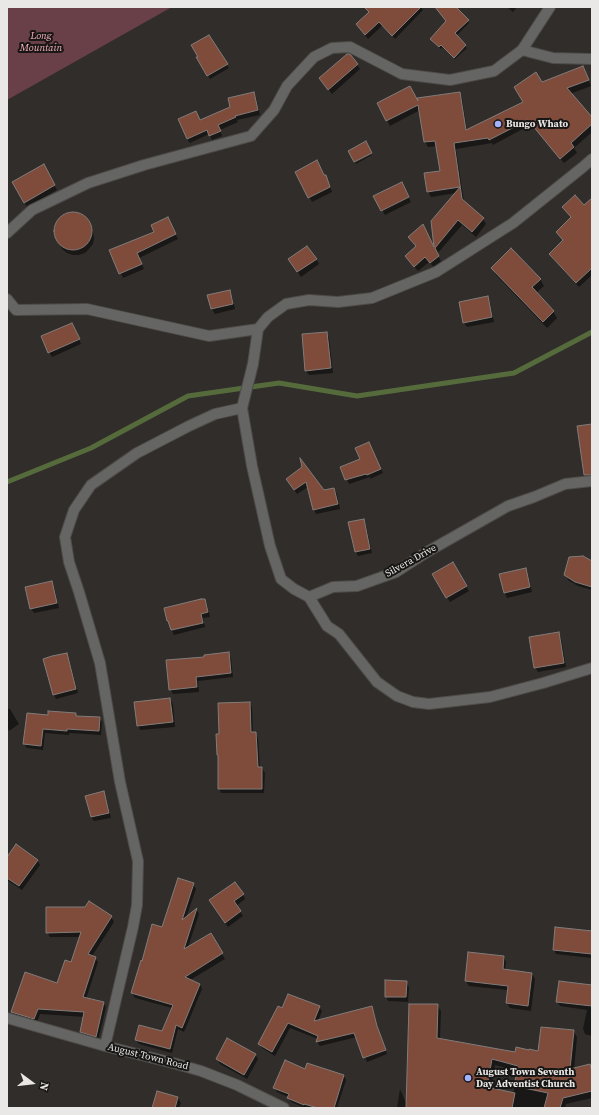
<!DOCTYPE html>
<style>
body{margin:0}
#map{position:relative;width:599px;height:1115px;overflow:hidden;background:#302d2a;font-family:"Source Serif 4",serif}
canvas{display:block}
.frame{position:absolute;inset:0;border:8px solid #eae8e6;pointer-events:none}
.north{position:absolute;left:12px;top:1063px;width:40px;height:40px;-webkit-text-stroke:3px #171614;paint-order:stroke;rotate:105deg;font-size:11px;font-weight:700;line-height:16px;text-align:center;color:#eae8e6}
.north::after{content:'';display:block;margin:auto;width:14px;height:18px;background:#eae8e6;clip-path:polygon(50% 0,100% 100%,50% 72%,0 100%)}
</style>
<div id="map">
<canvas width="599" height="1115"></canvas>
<div class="frame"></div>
<div class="north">N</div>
</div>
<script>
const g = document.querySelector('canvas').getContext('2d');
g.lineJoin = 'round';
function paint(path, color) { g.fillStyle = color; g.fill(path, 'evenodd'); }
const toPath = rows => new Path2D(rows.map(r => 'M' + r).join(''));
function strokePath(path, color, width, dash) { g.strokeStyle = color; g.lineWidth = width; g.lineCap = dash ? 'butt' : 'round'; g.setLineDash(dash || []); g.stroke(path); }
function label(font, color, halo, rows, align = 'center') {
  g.font = font + ' "Source Serif 4",serif'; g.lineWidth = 4; g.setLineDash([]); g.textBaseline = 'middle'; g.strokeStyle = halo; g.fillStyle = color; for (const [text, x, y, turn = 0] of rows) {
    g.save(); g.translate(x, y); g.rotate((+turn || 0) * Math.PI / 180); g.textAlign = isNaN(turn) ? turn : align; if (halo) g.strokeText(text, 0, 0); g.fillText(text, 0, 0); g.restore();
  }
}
paint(toPath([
 [7,7,172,7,7,100]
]), '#693f48');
paint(toPath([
 [400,7,421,7,423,10,395,39,383,25,368,39,360,29,357,24],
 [507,7,517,7,513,12],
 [468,21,469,23,456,36,467,48,455,59,442,47,441,49,432,41,447,22],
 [209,36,229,68,210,79,198,58,199,57],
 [350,55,360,69,332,94,320,79],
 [583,67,591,86,570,94,592,119,592,132,574,148,577,153,564,163,532,124,493,145,492,143,456,149,464,202,483,219,486,224,476,237,462,225,437,254,441,261,434,267,429,262,418,271,409,261,416,247,413,242,436,250,432,222,456,193,431,197,428,191,441,172,437,146,428,147,425,142,420,110,390,126,378,103,419,105,459,93,462,98,467,130,524,102,542,83],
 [253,93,256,97,260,115,237,120,238,122,220,130,222,136,212,140,209,134,190,143,187,139,200,121,231,108],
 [372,154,372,155,356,164,355,163],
 [43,166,57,190,27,207,13,183],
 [296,172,324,177,328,181,332,192,312,202],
 [404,188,411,202,385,215,375,197],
 [592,200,592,275,579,287,553,259,550,254,564,241,557,232,571,218,563,207,583,207],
 [73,213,79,214,84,217,88,221,93,232,94,238,93,244,89,249,85,253,79,255,73,255,67,253,62,249,56,238,55,233,55,227,58,221,62,217,67,214],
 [170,223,178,239,139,258,144,269,123,278,111,250,155,232],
 [316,259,319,264,301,277,292,264],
 [492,268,540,279,544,286,536,293,553,311,557,318,547,328,496,275],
 [229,291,232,296,235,309,215,314,212,309,209,296],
 [487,297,490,302,494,322,467,327,464,323],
 [75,329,81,344,52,357,49,352],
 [327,333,329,338,333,373,309,375,306,371],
 [371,447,383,473,370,479,370,477,349,484,342,468,361,460],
 [303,467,324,492,334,489,337,494,340,509,316,514,314,510,308,487,297,494,290,484],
 [363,520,366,525,372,553,358,556,356,552],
 [592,562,592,590,578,586,568,580,566,575],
 [452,564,469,591,450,602,434,574],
 [526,569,528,574,532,592,507,598,505,593],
 [52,582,54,587,59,608,34,613,31,608],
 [204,600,207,604,210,617,203,618,204,621,172,629],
 [204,623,205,627,174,635,172,631],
 [559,633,561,638,566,667,538,672,535,667],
 [228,653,231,658,233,677,198,681,199,692,173,694,170,689,205,658],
 [66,654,69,658,78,693,56,699,54,695,44,660],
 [170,699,173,704,175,727,140,730,138,725],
 [250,703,252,707,253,733,255,733,258,738,260,768,262,768,265,773,264,793,221,793,219,788,220,735],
 [7,709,10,709,19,724,9,731,7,727],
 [76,714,77,717,99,718,102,722,101,735,69,733,69,735,45,733,43,750,27,748,24,744,48,716],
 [103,793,106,797,111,818,94,821,91,817],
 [7,859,37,860,40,865,22,890,7,880],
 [193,884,196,889,186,918,197,910,199,914,188,947,210,934,225,959,190,980,200,984,202,989,184,1032,178,1029,172,1053,139,1044,136,1040,162,1032,172,1008,135,998,132,993,143,962,163,928],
 [243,894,245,899,236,906,243,916,228,927,210,901],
 [111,917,114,922,92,956,95,958,98,962,86,999,103,1002,106,1007,98,1041,84,1037,81,1032,84,1017,40,1014,37,1023,15,1016,12,1012,57,984,72,963,81,937,50,937,47,932],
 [592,939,592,958,556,954,554,950],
 [504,957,506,962,505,971,532,974,535,979,531,1011,510,1008,507,1003,508,990,469,986,466,981],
 [592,981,592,1036,585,1034,583,1029,587,1010,560,1006,557,1001,591,986],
 [406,982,409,987,408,1002,388,1001,386,996],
 [437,1005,441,1011,440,1039,516,1054,539,1052,573,1031,577,1037,574,1070,590,1066,592,1070,592,1098,566,1104,565,1108,397,1108,400,1089,407,1105],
 [495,1065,518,1071,513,1094,491,1089],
 [319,1007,322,1011,318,1021,371,1007,374,1012,379,1032,387,1054,367,1062,357,1037,320,1046,317,1042,318,1039,290,1028,275,1056,262,1048,259,1044,282,1009],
 [255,1054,258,1059,247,1079,220,1064,217,1059],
 [306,1070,344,1076,346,1080,337,1108,305,1108,291,1102,288,1097,277,1092,274,1088],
 [158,1092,178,1098,181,1103,179,1108,153,1108]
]), '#0007');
strokePath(toPath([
 [7,482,91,448,188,396,279,383,357,396,514,373,592,332]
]), '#566b3c', 5);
const building = toPath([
 [364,7,421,7,392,36,379,22,365,35,356,24,369,12,364,7],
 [435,7,456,7,469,20,455,33,466,45,454,58,441,45,439,47,430,39,446,21,435,7],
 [209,35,228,64,207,76,196,57,198,57,191,45,209,35],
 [347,54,350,54,358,64,328,90,319,78,347,54],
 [583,66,589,80,567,88,592,117,592,124,571,143,574,147,560,159,528,120,489,140,488,138,454,143,462,199,484,218,472,232,458,220,435,248,439,256,430,263,425,257,414,267,405,256,416,246,408,237,423,224,434,247,431,221,460,187,427,192,424,173,440,171,435,141,424,142,418,105,386,121,377,103,410,86,418,101,417,98,460,92,466,130,523,102,514,87,536,72,542,82,583,66],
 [254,92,258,110,235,116,236,117,218,125,221,131,209,136,207,130,187,139,178,119,196,111,200,120,230,107,228,98,254,92],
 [366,141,372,153,354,162,348,151,366,141],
 [317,160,324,175,326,175,330,187,308,198,295,172,317,160],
 [44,164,55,185,24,203,12,182,44,164],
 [402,182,409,197,381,211,373,196,402,182],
 [575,195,584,205,592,198,592,268,576,283,549,254,563,240,556,232,571,217,562,207,575,195],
 '54 231a19 19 0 1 1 38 0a19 19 0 1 1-38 0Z',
 [168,217,176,234,137,253,142,264,119,274,109,250,154,232,151,225,168,217],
 [307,246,317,259,297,272,288,259,307,246],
 [511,248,541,279,532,287,554,311,543,322,491,268,511,248],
 [230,290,233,304,211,309,207,295,230,290],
 [488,296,492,317,463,323,459,302,488,296],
 [72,323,80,339,48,353,41,336,72,323],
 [327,332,331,368,305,371,302,334,327,332],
 [592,424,592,475,584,475,577,426,592,424],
 [369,442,381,469,367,475,366,474,345,480,340,467,360,459,355,448,369,442],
 [300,458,324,490,334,488,338,504,313,510,306,482,294,490,286,479,302,467,300,458],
 [364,519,370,549,355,552,348,522,364,519],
 [583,556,592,561,592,587,575,582,564,575,569,557,583,556],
 [453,562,467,586,446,598,432,574,453,562],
 [526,568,530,587,504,593,499,574,526,568],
 [52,581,57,603,30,609,25,587,52,581],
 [201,599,205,599,208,612,201,614,203,623,171,630,168,621,167,621,164,608,201,599],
 [559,632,564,663,534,668,529,637,559,632],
 [229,652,231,673,196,677,197,687,169,690,166,660,204,657,204,655,229,652],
 [67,653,76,689,53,695,43,659,52,656,67,653],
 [170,698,173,722,137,726,134,702,170,698],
 [250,702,251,732,256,732,258,767,262,767,262,789,218,789,218,755,217,755,216,734,219,734,218,703,250,702],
 [48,711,76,713,76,716,100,717,99,731,67,729,67,731,43,729,41,746,23,744,27,713,48,715,48,711],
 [104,791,109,813,91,817,85,796,104,791],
 [16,844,38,860,19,886,7,878,7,857,16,844],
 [178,878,194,883,182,920,197,908,184,949,211,933,223,953,185,977,200,984,182,1028,176,1025,170,1049,135,1040,139,1025,162,1031,173,1005,131,993,141,960,142,961,152,924,162,927,178,878],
 [235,882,244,894,234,901,241,911,225,923,209,900,235,882],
 [89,901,112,916,88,954,96,957,83,997,104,1002,96,1037,80,1032,84,1012,38,1009,34,1019,11,1012,25,972,57,983,65,960,71,962,81,932,46,933,46,907,85,907,89,901],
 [555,927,592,931,592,954,553,950,555,927],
 [468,952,504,956,503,969,532,973,528,1006,506,1003,508,986,465,981,468,952],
 [385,980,407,981,406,997,385,997,385,980],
 [559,981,592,985,592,1006,556,1002,559,981],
 [288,994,320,1006,314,1021,372,1006,377,1026,386,1050,363,1058,354,1033,316,1042,318,1036,288,1023,272,1052,258,1044,278,1006,282,1008,288,994],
 [409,1004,438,1004,437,1038,515,1052,516,1047,529,1050,529,1049,538,1051,541,1027,574,1030,570,1069,590,1064,592,1072,592,1091,563,1098,560,1108,544,1108,548,1093,514,1086,518,1066,492,1059,487,1087,515,1093,512,1108,406,1108,409,1004],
 [227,1038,256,1054,244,1075,216,1059,227,1038],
 [285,1060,305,1069,307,1063,344,1075,334,1108,318,1108,304,1104,304,1105,287,1098,289,1094,273,1088,285,1060],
 [157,1091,178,1097,175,1108,152,1108,157,1091]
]);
paint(building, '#7f4c3c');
strokePath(building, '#817c7a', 1);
const minor = toPath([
 [550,7,522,50,553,58,592,59],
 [592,159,583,167,513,223,436,272,372,298,338,302,309,300,286,304,268,317,258,329,253,364,242,408,252,466,270,546,281,579,294,589,309,597,333,587,357,586,396,572,427,552,508,506,534,497,565,484,592,481],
 [7,233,32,210,88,183,144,165,251,136,274,110,287,86,314,57,332,48,350,47,402,74,450,80,494,71,522,50],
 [7,299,16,310,87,309,209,336,258,329],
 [309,597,327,626,339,634,377,682,397,696,413,702,429,704,490,697,543,683,592,668],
 [7,1018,105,1046,173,1063,201,1071,237,1085,284,1108],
 [105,1046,133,927,137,905,138,861,120,782,100,663,79,592,69,562,65,537,74,510,91,485,137,453,189,426,215,414,242,408]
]);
strokePath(minor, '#4e4b48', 12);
strokePath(minor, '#656563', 10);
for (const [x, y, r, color] of [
 [498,124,4,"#a4b2fc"],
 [468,1078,4,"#a4b2fc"]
]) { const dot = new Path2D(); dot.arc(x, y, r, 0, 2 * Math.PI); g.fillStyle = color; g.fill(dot); strokePath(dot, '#171614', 1.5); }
label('italic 10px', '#f7b1be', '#171614', [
 ["Long",41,36],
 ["Mountain",41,48]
]);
label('bold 10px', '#eae8e6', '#171614', [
 ["Bungo Whato",506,124],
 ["August Town Seventh",476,1072],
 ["Day Adventist Church",476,1084]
], 'left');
label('10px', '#eae8e6', '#171614', [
 ["Silvera Drive",411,561,-29],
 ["August Town Road",148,1057,14]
]);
</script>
